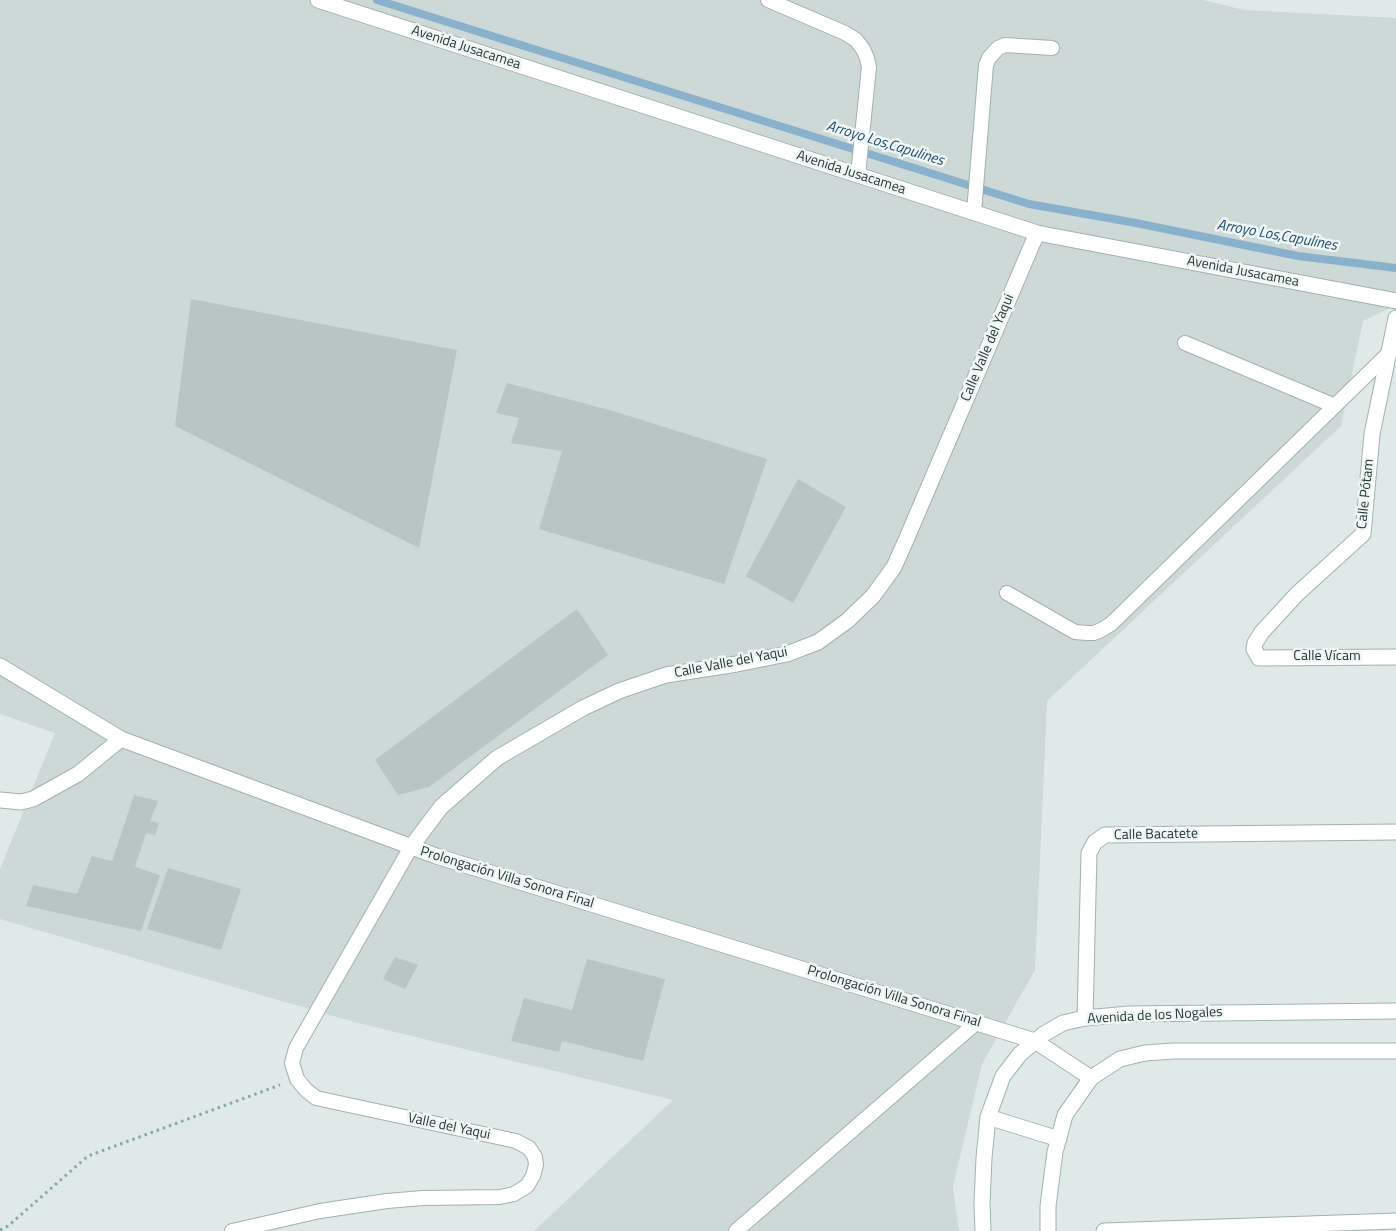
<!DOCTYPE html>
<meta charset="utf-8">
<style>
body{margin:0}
canvas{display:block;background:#dfe9e7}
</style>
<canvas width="1396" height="1231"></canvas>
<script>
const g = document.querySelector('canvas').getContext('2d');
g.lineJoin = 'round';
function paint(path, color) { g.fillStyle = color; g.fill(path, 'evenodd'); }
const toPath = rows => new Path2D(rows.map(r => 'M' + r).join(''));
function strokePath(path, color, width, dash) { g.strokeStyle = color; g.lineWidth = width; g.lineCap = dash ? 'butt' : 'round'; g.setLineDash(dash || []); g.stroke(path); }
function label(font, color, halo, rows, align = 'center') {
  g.font = font + ' "Titillium Web",sans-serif'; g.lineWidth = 5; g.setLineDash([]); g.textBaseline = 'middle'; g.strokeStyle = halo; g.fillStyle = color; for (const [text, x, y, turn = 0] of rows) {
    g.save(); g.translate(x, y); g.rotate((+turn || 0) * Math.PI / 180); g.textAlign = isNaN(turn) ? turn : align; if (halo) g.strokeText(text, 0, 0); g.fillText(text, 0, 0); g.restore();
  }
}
paint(toPath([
 [0,0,1203,0,1244,10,1396,18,1396,305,1363,321,1341,426,1047,701,1035,970,982,1064,953,1186,959,1231,534,1231,673,1100,354,1022,0,919,0,869,55,733,0,714]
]), '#cdd9d6');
strokePath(toPath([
 [377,0,1029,204,1136,223,1298,256,1396,268]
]), '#8ab1cb', 8);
paint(toPath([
 [191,299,457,350,419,548,175,426],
 [507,383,613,411,767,459,724,584,539,529,562,451,511,443,519,418,496,413],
 [798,479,846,507,793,603,746,576],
 [577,609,608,655,429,787,398,795,375,760],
 [134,795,158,801,150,821,159,823,155,835,146,833,135,867,160,875,141,931,26,906,33,885,77,894,92,856,112,861],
 [168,868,241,889,221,950,147,929],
 [395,957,418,965,405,989,383,979],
 [587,959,665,979,643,1061,562,1041,559,1052,511,1041,524,998,572,1010]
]), '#b7c6c3');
const service = toPath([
 [768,0,845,33,856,40,863,49,867,58,869,67,858,175],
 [974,212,986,65,989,58,998,48,1005,45,1052,48],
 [1185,343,1335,406],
 [1007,593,1075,632,1087,633,1094,633,1101,630,1111,624,1388,354],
 [232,1231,320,1211,387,1201,423,1198,500,1197,514,1194,527,1186,533,1176,536,1165,535,1157,529,1148,516,1141,316,1098,306,1090,297,1079,292,1063,296,1048,411,847],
 [736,1231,976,1023]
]);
const minor = toPath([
 [318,0,1037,233,1396,301],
 [1396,318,1372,434,1363,534,1297,594,1262,632,1255,643,1254,649,1259,658,1396,657],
 [0,666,121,739,436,856,1035,1041,1091,1078],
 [0,800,21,802,33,799,78,774,121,739],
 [411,847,441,807,497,758,583,708,619,691,666,675,737,664,787,654,818,642,847,621,873,596,894,567,906,540,1037,233],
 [1085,1018,1089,853,1095,842,1105,835,1396,832],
 [1104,1231,1396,1221]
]);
const secondary = toPath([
 [988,1117,1059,1139],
 [983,1231,982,1203,984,1158,988,1117,1003,1076,1020,1054,1044,1034,1063,1023,1085,1018,1129,1014,1396,1011],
 [1048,1231,1048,1206,1055,1152,1065,1115,1091,1078,1120,1059,1145,1053,1173,1051,1396,1051]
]);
strokePath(service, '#a2b0af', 16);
strokePath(minor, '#a2b0af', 17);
strokePath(secondary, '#9fb4b1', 17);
strokePath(toPath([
 [0,1230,8,1226,88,1156,280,1085]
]), '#81aba8', 3, [2.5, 4]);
strokePath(service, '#fff', 14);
strokePath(minor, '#fff', 15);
strokePath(secondary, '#fff', 15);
label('14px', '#213837', '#eff6f4', [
 ["Avenida Jusacamea",466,48,18],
 ["Avenida Jusacamea",851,173,18],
 ["Avenida Jusacamea",1243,272,11],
 ["Calle Valle del Yaqui",988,348,-67],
 ["Calle Pótam",1366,494,-84],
 ["Calle Vícam",1327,657],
 ["Calle Valle del Yaqui",731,663,-11],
 ["Calle Bacatete",1156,835,-1],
 ["Prolongación Villa Sonora Final",507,878,17],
 ["Prolongación Villa Sonora Final",894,997,17],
 ["Avenida de los Nogales",1155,1016,-3],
 ["Valle del Yaqui",449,1127,12]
]);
label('italic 15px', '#204f6f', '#eff6f4', [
 ["Arroyo Los,Capulines",885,144,17],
 ["Arroyo Los,Capulines",1277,236,10]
]);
</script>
